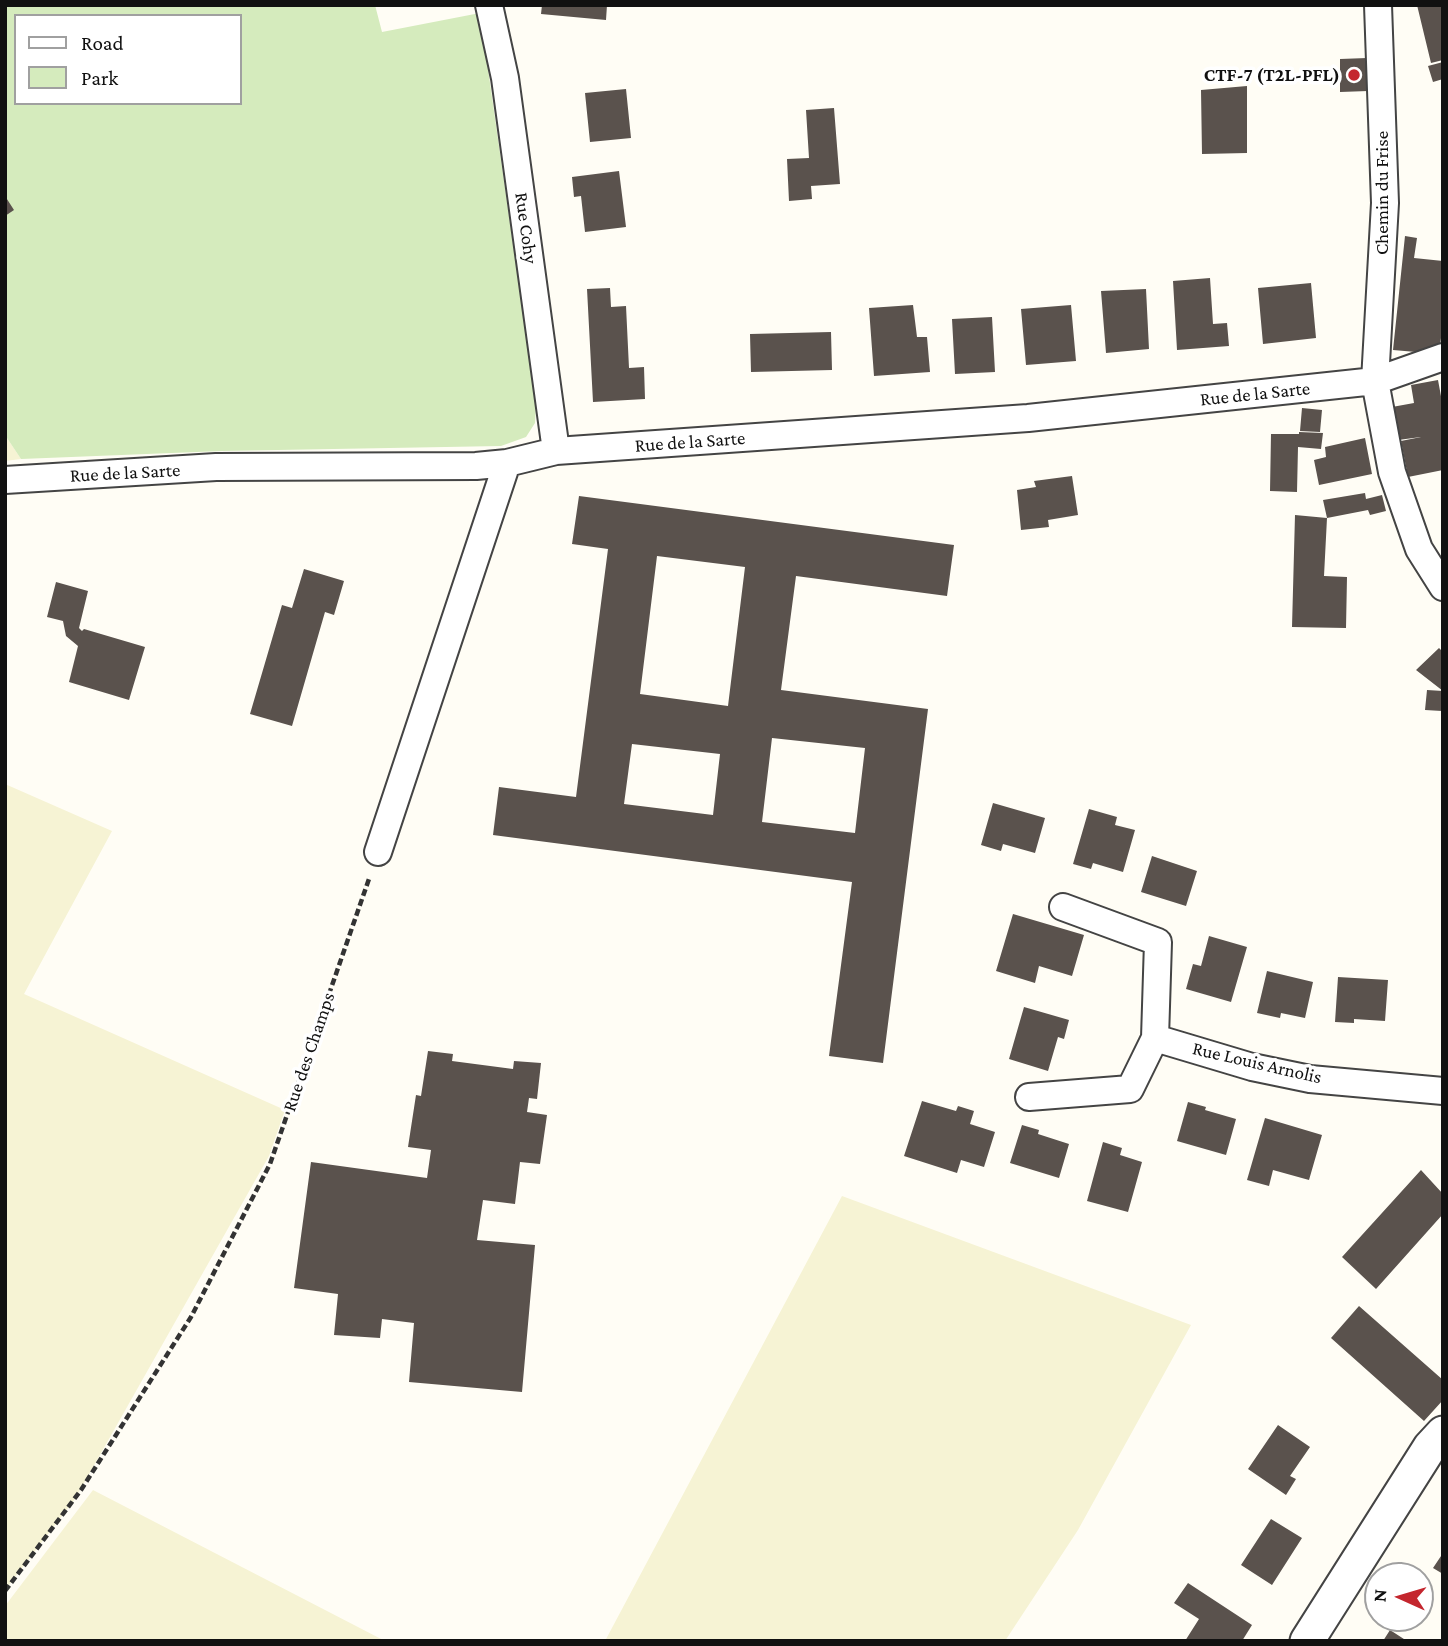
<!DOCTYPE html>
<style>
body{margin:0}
#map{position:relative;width:1448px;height:1646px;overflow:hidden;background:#fffdf5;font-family:"Crimson Pro",serif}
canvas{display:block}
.frame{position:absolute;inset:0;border:7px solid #111;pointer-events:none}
.legend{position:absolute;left:14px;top:14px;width:228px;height:91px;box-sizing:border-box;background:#fff;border:2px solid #a0a0a0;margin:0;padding:9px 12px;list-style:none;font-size:21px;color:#111}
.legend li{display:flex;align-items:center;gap:14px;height:35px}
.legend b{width:35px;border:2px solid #a0a0a0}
.north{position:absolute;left:1364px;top:1562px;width:70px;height:70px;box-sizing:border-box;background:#fff;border:2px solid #a0a0a0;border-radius:50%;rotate:274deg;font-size:19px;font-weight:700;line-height:28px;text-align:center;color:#111}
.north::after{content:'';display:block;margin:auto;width:24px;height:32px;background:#c4262e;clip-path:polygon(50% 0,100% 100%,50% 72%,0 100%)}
</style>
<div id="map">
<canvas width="1448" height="1646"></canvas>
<div class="frame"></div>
<ul class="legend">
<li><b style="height:9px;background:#fff"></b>Road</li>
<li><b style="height:19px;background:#d5ebbd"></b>Park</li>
</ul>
<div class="north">N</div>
</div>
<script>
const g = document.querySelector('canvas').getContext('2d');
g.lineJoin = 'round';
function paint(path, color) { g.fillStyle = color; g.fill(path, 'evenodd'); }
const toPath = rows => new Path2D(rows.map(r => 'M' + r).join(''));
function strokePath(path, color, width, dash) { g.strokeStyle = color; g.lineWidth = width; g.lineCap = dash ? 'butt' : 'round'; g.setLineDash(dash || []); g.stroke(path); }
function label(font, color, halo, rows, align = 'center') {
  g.font = font + ' "Crimson Pro",serif'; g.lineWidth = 7; g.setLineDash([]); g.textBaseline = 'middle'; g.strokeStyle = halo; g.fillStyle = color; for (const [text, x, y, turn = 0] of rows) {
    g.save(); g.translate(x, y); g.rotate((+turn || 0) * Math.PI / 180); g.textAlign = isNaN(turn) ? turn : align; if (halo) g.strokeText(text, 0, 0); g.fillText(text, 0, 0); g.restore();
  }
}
paint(toPath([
 [5,435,21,459,5,461],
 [5,784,112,831,24,994,285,1110,269,1156,75,1499,5,1590],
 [842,1196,1191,1325,1078,1530,1005,1641,605,1641],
 [93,1490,385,1641,5,1641,5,1606]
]), '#f6f3d4');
paint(toPath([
 [5,5,375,5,382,32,480,13,536,405,535,423,526,437,501,446,222,451,21,459,5,435],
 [16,16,240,16,240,103,16,103]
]), '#d5ebbd');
paint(toPath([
 [542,5,607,5,606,20,541,14],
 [1417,5,1443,5,1443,60,1431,63],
 [1367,58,1368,91,1340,92,1340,59],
 [1443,62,1443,79,1433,82,1428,66],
 [1247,86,1247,153,1202,154,1201,90],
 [626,89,631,138,590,142,585,93],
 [834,108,840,184,811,186,812,199,789,201,787,159,809,158,806,110],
 [619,171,626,227,585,232,581,196,574,197,572,177],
 [5,196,14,210,5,216],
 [1405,236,1417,238,1414,258,1443,261,1443,322,1439,354,1393,350],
 [1210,278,1213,324,1227,323,1229,346,1177,350,1173,281],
 [1311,283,1316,338,1263,344,1258,288],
 [610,288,611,307,626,306,629,368,644,367,645,399,593,402,587,289],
 [1146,289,1149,349,1106,353,1101,291],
 [913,305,917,337,927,337,930,372,874,376,869,308],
 [1071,305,1076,361,1026,365,1021,309],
 [992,317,995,372,955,374,952,319],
 [831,332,832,370,751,372,750,334],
 [1438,380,1443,407,1443,470,1408,477,1401,441,1421,437,1398,440,1392,407,1414,403,1411,385],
 [1302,408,1322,410,1320,432,1300,431],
 [1299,432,1323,433,1321,449,1298,447,1297,492,1270,491,1271,434,1299,434],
 [1365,438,1372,474,1319,485,1314,460,1326,457,1325,447],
 [1072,476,1078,515,1048,520,1049,527,1021,530,1017,490,1036,487,1034,481],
 [1365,493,1366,499,1382,495,1386,511,1370,515,1368,510,1327,518,1324,576,1347,577,1346,628,1292,627,1295,515,1327,518,1323,500],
 [579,496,954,545,947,596,796,576,781,690,928,709,883,1063,829,1056,852,882,493,835,499,787,576,797,608,549,572,544],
 [657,556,745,567,728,706,640,694],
 [772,738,865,748,855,833,762,822],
 [632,744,720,754,713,815,624,804],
 [304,569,344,581,334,615,325,612,292,726,250,714,282,605,292,608],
 [56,582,88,591,79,628,82,631,84,629,145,647,129,700,69,682,78,646,66,636,63,621,47,617],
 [1439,648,1443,652,1443,691,1416,670],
 [1427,690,1443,691,1442,711,1425,710],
 [993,803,1045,818,1035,853,1003,844,1001,851,981,845],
 [1089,809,1117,817,1115,825,1135,830,1123,872,1093,863,1091,869,1073,864],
 [1152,856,1197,871,1186,906,1141,892],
 [1013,914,1084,935,1072,976,1039,966,1035,983,996,971],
 [1209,936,1247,947,1231,1002,1186,989,1193,964,1201,966],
 [1267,971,1313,982,1305,1018,1281,1013,1280,1018,1257,1013],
 [1338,977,1388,980,1385,1021,1354,1019,1354,1023,1335,1022],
 [1024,1007,1069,1020,1064,1039,1058,1037,1048,1071,1009,1059],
 [428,1051,453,1054,452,1061,513,1069,514,1061,541,1063,537,1099,529,1098,527,1112,547,1115,540,1164,520,1162,515,1204,483,1200,477,1240,535,1245,522,1392,409,1382,414,1323,382,1319,380,1338,334,1335,338,1294,294,1288,311,1162,427,1178,431,1150,408,1147,416,1095,421,1096],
 [922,1101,956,1111,958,1106,974,1111,970,1124,995,1132,984,1167,961,1160,957,1173,904,1156],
 [1188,1102,1206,1107,1205,1110,1236,1119,1226,1155,1177,1141],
 [1265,1118,1322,1135,1309,1180,1273,1170,1269,1186,1247,1180],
 [1022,1125,1039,1130,1038,1134,1069,1144,1059,1178,1010,1163],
 [1103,1142,1122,1148,1120,1155,1142,1162,1128,1212,1087,1201],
 [1421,1170,1443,1194,1443,1214,1376,1289,1342,1257],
 [1359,1306,1443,1380,1443,1400,1424,1421,1331,1338],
 [1278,1425,1310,1447,1290,1476,1296,1479,1286,1495,1248,1469],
 [1271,1519,1302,1538,1272,1585,1241,1565],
 [1443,1553,1443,1574,1433,1568],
 [1188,1583,1252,1625,1242,1641,1185,1641,1199,1619,1174,1603],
 [1390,1630,1407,1641,1383,1641]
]), '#5a524d');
const minor = toPath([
 [489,5,505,78,556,451],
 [1378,5,1385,203,1375,381,1392,472,1419,549,1443,587],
 [5,480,216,467,476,466,507,463,556,451,1028,418,1375,381,1443,357],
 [378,852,507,463],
 [1155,1038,1252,1067,1310,1079,1443,1091],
 [1029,1097,1130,1089,1155,1038,1158,942,1063,907]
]);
const tertiary = toPath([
 [1307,1641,1430,1447,1443,1433]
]);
strokePath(minor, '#444', 30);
strokePath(tertiary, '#444', 37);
strokePath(toPath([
 [5,1591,81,1490,191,1317,270,1164,370,876]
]), '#333', 4.5, [7, 3.5]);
strokePath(minor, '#fff', 26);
strokePath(tertiary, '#fff', 33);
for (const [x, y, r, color] of [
 [1354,75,7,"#c4262e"]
]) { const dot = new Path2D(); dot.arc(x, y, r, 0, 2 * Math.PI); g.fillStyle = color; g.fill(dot); strokePath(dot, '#fff', 2.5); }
label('bold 19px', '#111', '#fff', [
 ["CTF-7 (T2L-PFL)",1340,75]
], 'right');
label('19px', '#111', '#fff', [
 ["Chemin du Frise",1382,193,-90],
 ["Rue Cohy",526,228,82],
 ["Rue de la Sarte",1255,394,-6],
 ["Rue de la Sarte",690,442,-4],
 ["Rue de la Sarte",125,473,-3],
 ["Rue des Champs",309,1052,-71],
 ["Rue Louis Arnolis",1257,1063,13]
]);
</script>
